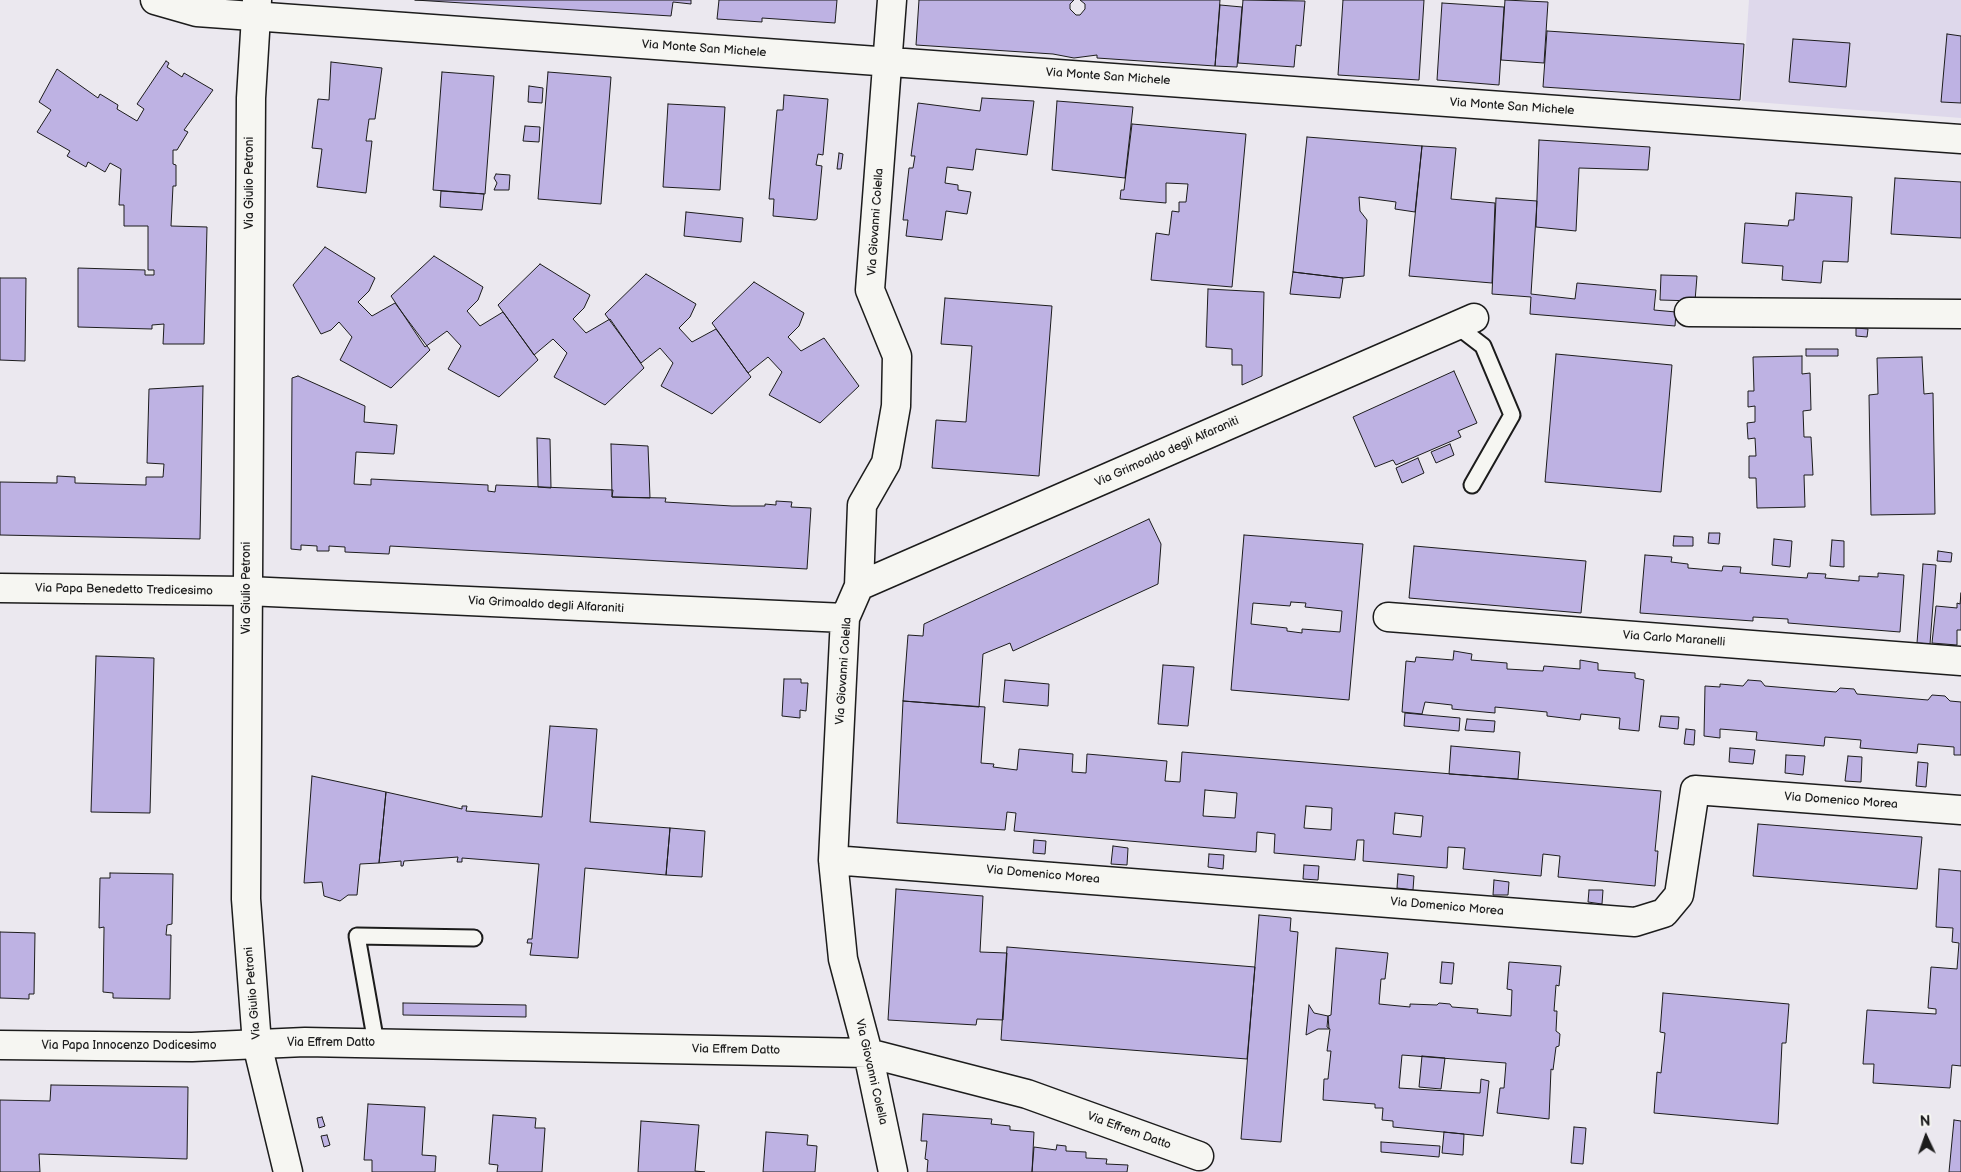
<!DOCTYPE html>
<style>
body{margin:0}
#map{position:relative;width:1961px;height:1172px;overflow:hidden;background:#ebe8ef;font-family:"Balsamiq Sans",sans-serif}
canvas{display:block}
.north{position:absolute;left:1901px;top:1112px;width:50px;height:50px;-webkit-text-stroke:4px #f6f6f2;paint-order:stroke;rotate:357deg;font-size:14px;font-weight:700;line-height:20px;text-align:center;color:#1c1c1c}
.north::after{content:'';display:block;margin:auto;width:18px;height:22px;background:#1c1c1c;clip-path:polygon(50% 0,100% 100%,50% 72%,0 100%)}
</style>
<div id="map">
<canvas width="1961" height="1172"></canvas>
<div class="north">N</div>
</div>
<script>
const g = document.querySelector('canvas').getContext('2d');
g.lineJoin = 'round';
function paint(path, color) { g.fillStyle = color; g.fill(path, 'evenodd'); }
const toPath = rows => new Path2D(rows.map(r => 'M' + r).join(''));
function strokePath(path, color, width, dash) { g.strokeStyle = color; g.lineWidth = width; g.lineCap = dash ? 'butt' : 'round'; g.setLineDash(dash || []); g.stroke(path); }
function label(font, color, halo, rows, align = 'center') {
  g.font = font + ' "Balsamiq Sans",sans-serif'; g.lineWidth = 4; g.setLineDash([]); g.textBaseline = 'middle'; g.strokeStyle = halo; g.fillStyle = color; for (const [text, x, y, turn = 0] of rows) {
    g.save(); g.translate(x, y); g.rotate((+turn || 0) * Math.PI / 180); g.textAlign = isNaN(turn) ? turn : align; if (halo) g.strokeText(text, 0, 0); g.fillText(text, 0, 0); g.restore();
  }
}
paint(toPath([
 [1749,0,1961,0,1961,118,1742,101]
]), '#ded8eb');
const building = toPath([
 [415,0,691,0,691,4,673,2,671,16,415,0],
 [719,0,837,0,835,23,762,18,762,22,717,19,719,0],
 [919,0,1074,0,1070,4,1070,9,1076,15,1080,15,1085,9,1085,4,1080,0,1220,0,1215,66,1097,58,1097,55,1074,58,1053,54,916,45,919,0],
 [1243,0,1305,1,1301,46,1296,45,1294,67,1238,63,1243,0],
 [1343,0,1424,0,1419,80,1338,75,1343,0],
 [1505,0,1548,2,1544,63,1501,60,1505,0],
 [1442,3,1504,7,1499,85,1437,80,1442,3],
 [1220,5,1242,7,1237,67,1215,66,1220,5],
 [1547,31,1744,44,1740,100,1543,87,1547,31],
 [1947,34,1961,36,1961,103,1941,102,1947,34],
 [1793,39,1850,43,1846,87,1789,82,1793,39],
 [166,61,169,63,167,67,182,77,184,73,213,90,184,130,188,132,177,150,173,150,173,164,176,165,176,186,173,186,171,226,207,227,204,344,163,344,164,324,152,325,152,329,78,327,78,268,145,270,145,275,154,275,154,270,148,270,148,226,124,226,124,205,119,205,121,169,110,163,105,172,88,162,86,167,67,156,70,151,37,132,51,110,39,102,57,69,98,98,100,94,118,105,117,109,137,121,144,109,137,104,166,61],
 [331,62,382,68,375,119,369,119,366,141,372,141,366,193,317,187,322,149,312,148,318,99,329,100,331,62],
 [442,72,494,76,485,194,433,190,442,72],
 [548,72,611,77,601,204,538,199,548,72],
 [529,86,543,88,542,103,528,102,529,86],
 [784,95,828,99,823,155,818,154,816,165,822,166,817,219,815,220,773,216,774,199,769,199,777,110,783,110,784,95],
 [982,98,1034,101,1027,155,976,149,973,170,947,167,945,183,958,185,958,190,971,192,967,214,946,211,942,240,906,236,908,220,903,220,909,168,913,168,915,156,911,156,918,103,980,111,982,98],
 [1057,101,1133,107,1125,178,1052,170,1057,101],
 [668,104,725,107,720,190,663,187,668,104],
 [1132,124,1246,134,1232,287,1151,280,1156,233,1169,235,1172,211,1179,212,1179,202,1186,202,1188,184,1166,183,1166,203,1120,199,1121,190,1124,190,1132,124],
 [525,126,540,127,539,142,523,141,525,126],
 [1307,137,1422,146,1415,212,1395,209,1396,202,1359,197,1360,211,1367,220,1364,276,1343,278,1293,272,1307,137],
 [1539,140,1650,147,1648,170,1579,168,1576,231,1536,227,1539,140],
 [1422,146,1456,148,1451,199,1495,203,1492,283,1409,276,1422,146],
 [839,153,843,154,841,169,837,169,839,153],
 [496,174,510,175,509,190,494,190,497,183,494,178,496,174],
 [1895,178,1961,182,1961,238,1891,234,1895,178],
 [441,191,484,194,482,210,440,207,441,191],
 [1796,193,1852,197,1848,262,1823,261,1821,283,1782,280,1783,266,1742,263,1745,223,1788,226,1789,220,1794,220,1796,193],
 [1496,198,1537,201,1531,294,1575,299,1577,283,1656,290,1654,310,1676,312,1675,326,1530,314,1531,297,1492,294,1496,198],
 [686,212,743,218,741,242,684,236,686,212],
 [325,247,375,278,369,291,358,302,372,316,395,303,430,350,391,388,340,360,352,337,339,322,331,330,321,334,293,285,325,247],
 [434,256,483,287,478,300,467,311,480,326,503,312,538,360,499,397,448,369,461,346,447,331,425,347,391,296,434,256],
 [540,264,590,295,584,308,573,319,586,333,610,319,644,368,605,405,554,377,567,353,553,339,534,355,498,305,540,264],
 [1293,272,1343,278,1340,298,1290,294,1293,272],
 [646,274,696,304,690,317,679,328,692,342,716,329,751,377,712,414,661,386,673,363,660,348,641,363,605,314,646,274],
 [1661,275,1697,276,1695,301,1660,300,1661,275],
 [0,278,26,278,25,361,0,360,0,278],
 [754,282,804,313,799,326,788,337,801,351,824,338,859,386,820,423,769,395,782,372,768,357,748,373,712,323,754,282],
 [1208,289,1264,292,1262,376,1242,385,1242,365,1232,365,1232,349,1206,347,1208,289],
 [945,298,1052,306,1039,476,932,468,936,420,966,422,972,346,941,344,945,298],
 [1856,328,1868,329,1867,337,1856,336,1856,328],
 [1806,349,1838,349,1838,356,1806,356,1806,349],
 [1556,354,1672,365,1661,492,1545,482,1556,354],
 [1802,356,1802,374,1810,373,1811,410,1803,411,1804,437,1811,437,1813,475,1804,475,1805,507,1757,508,1756,478,1749,478,1749,456,1756,456,1755,438,1748,439,1747,423,1755,422,1755,406,1748,407,1748,391,1754,391,1753,357,1802,356],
 [1922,357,1924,394,1933,393,1935,514,1871,515,1869,395,1878,394,1877,358,1922,357],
 [1454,371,1477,423,1458,431,1461,437,1396,465,1393,460,1375,467,1353,417,1454,371],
 [298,376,365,406,364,422,397,425,394,454,356,452,354,484,371,485,371,479,488,485,488,491,495,492,496,485,613,490,612,497,666,498,665,502,732,506,765,506,765,504,776,505,776,501,792,502,791,507,811,508,807,569,390,546,389,554,345,552,345,547,329,546,329,551,317,551,317,546,301,545,301,550,291,549,292,378,298,376],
 [203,386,200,539,0,535,0,482,57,483,57,476,75,477,75,483,146,485,146,477,163,477,164,464,147,463,149,389,203,386],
 [537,438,550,439,551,488,538,487,537,438],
 [611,444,648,446,650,498,612,497,611,444],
 [1450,444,1454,455,1436,463,1431,452,1450,444],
 [1418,458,1424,473,1402,483,1396,468,1418,458],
 [1149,519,1161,544,1158,584,1013,651,1010,643,983,654,979,707,903,701,908,635,923,636,924,624,1149,519],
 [1709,533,1720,533,1719,544,1708,543,1709,533],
 [1244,535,1363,544,1349,700,1231,690,1244,535],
 [1291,602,1306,603,1305,607,1342,611,1340,632,1302,629,1302,633,1287,631,1287,628,1251,624,1253,603,1290,606,1291,602],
 [1674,536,1693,537,1693,546,1673,546,1674,536],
 [1774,539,1792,541,1790,567,1772,565,1774,539],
 [1832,540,1844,541,1844,567,1830,566,1832,540],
 [1414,546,1586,561,1581,613,1409,598,1414,546],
 [1938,551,1952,553,1951,562,1937,561,1938,551],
 [1645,555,1672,557,1671,562,1688,564,1688,568,1722,571,1723,566,1741,567,1740,573,1807,578,1808,573,1826,574,1825,578,1859,581,1859,576,1878,577,1878,573,1904,575,1900,632,1788,623,1788,619,1753,617,1753,621,1640,613,1645,555],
 [1923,564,1936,565,1930,644,1917,643,1923,564],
 [1961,593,1961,630,1957,630,1957,645,1932,643,1936,606,1957,608,1957,603,1960,604,1961,593],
 [1454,651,1472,654,1471,660,1507,663,1507,669,1543,671,1544,666,1580,669,1580,660,1598,663,1598,670,1635,673,1635,678,1644,680,1639,731,1619,729,1620,718,1581,714,1580,720,1547,716,1547,712,1495,707,1495,713,1452,709,1452,705,1425,702,1422,714,1402,712,1406,661,1415,662,1416,657,1453,660,1454,651],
 [96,656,154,658,150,813,91,812,96,656],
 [1163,665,1194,667,1188,726,1158,724,1163,665],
 [784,679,801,679,801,683,808,683,806,711,800,710,800,718,782,716,784,679],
 [1005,680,1049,684,1048,706,1003,702,1005,680],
 [1748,680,1761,681,1765,686,1836,692,1840,688,1854,689,1857,694,1928,700,1932,695,1945,696,1950,701,1961,702,1961,755,1954,755,1954,747,1918,744,1917,753,1860,748,1861,740,1825,737,1824,746,1756,740,1757,732,1720,729,1720,738,1704,736,1705,686,1720,687,1720,684,1743,686,1748,680],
 [903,701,985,707,981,763,994,764,993,767,1017,770,1019,749,1073,754,1072,772,1086,773,1087,754,1167,761,1165,781,1180,782,1182,752,1661,791,1655,851,1658,851,1655,886,1558,877,1560,856,1543,854,1541,876,1463,869,1465,848,1448,847,1447,868,1363,861,1364,840,1357,840,1355,860,1274,853,1275,834,1257,832,1256,852,1014,831,1016,813,1007,812,1005,830,897,823,903,701],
 [1205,790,1237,793,1235,818,1203,816,1205,790],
 [1306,806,1332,808,1331,830,1304,828,1306,806],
 [1395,813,1423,816,1421,837,1393,834,1395,813],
 [1405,713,1460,718,1459,731,1404,726,1405,713],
 [1661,716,1679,717,1678,729,1659,727,1661,716],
 [1467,719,1495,721,1494,732,1465,730,1467,719],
 [550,726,597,729,590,822,670,828,666,875,585,868,578,958,530,955,532,943,527,943,528,939,532,939,539,864,462,858,462,862,457,862,458,857,404,861,403,866,401,866,401,861,379,863,386,792,462,809,462,806,467,806,466,811,542,817,550,726],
 [1686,729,1695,730,1694,745,1684,744,1686,729],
 [1451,746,1520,752,1518,779,1449,774,1451,746],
 [1730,748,1755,750,1753,764,1729,762,1730,748],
 [1786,755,1805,756,1803,775,1785,773,1786,755],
 [1848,756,1862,757,1861,782,1845,781,1848,756],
 [1918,762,1928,763,1926,787,1916,786,1918,762],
 [312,776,386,792,379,863,360,864,357,895,348,895,340,901,324,896,322,882,304,883,312,776],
 [1758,824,1922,837,1917,889,1753,876,1758,824],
 [670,828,705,831,702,877,666,875,670,828],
 [1034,840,1046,841,1045,854,1033,853,1034,840],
 [1113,846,1128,848,1127,865,1111,864,1113,846],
 [1209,854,1224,855,1223,869,1208,867,1209,854],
 [1304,865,1319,866,1318,880,1303,879,1304,865],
 [1939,869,1961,871,1961,1066,1952,1065,1950,1088,1873,1083,1874,1064,1863,1064,1867,1010,1936,1014,1936,1009,1928,1008,1931,967,1957,969,1959,943,1952,942,1953,928,1936,927,1939,869],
 [110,873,173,874,172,924,167,925,166,935,171,935,170,999,113,998,113,993,103,992,104,930,104,927,99,928,100,878,110,878,110,873],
 [1398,874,1414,876,1413,890,1397,888,1398,874],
 [1494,880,1509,882,1508,895,1493,895,1494,880],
 [896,889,983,896,980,952,1007,953,1003,1020,977,1019,976,1025,888,1020,896,889],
 [1589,890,1603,890,1602,904,1588,902,1589,890],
 [1259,915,1291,918,1290,931,1298,932,1281,1142,1241,1139,1259,915],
 [0,932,35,933,34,994,29,994,29,999,0,998,0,932],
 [1007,947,1255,967,1247,1059,1001,1040,1007,947],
 [1336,948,1388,953,1385,979,1381,979,1379,1004,1410,1007,1410,1004,1437,1005,1439,1003,1450,1004,1452,1007,1478,1009,1477,1013,1511,1016,1512,990,1507,989,1509,962,1561,966,1559,986,1556,985,1554,1011,1557,1011,1556,1031,1560,1034,1559,1046,1556,1047,1553,1070,1551,1069,1549,1119,1497,1113,1500,1088,1504,1088,1506,1063,1402,1055,1399,1088,1480,1093,1481,1079,1489,1081,1483,1136,1393,1127,1393,1121,1382,1120,1383,1108,1375,1108,1375,1104,1323,1100,1324,1079,1328,1079,1331,1051,1327,1051,1330,1029,1327,1027,1328,1016,1331,1015,1336,948],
 [1442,962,1454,963,1452,984,1440,983,1442,962],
 [1663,993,1789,1004,1786,1043,1782,1043,1778,1124,1654,1113,1657,1072,1661,1073,1665,1033,1660,1032,1663,993],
 [403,1003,526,1005,526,1017,403,1015,403,1003],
 [1309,1005,1314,1013,1328,1016,1329,1029,1318,1029,1306,1035,1309,1005],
 [1422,1056,1445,1058,1441,1089,1419,1087,1422,1056],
 [51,1085,188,1087,187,1159,39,1154,40,1172,0,1172,0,1100,50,1101,51,1085],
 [368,1104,425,1107,422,1155,436,1156,435,1172,372,1172,372,1160,364,1160,368,1104],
 [923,1114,992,1119,991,1124,1010,1126,1010,1130,1034,1132,1032,1172,927,1172,928,1160,925,1159,927,1141,921,1141,923,1114],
 [493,1115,536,1118,535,1128,545,1128,542,1172,497,1172,498,1165,489,1164,493,1115],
 [322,1117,325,1126,319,1128,317,1118,322,1117],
 [1954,1120,1961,1121,1961,1172,1949,1172,1954,1120],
 [641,1121,699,1125,695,1171,705,1172,638,1172,641,1121],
 [1574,1127,1586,1128,1583,1164,1571,1163,1574,1127],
 [766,1132,808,1135,807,1145,817,1146,815,1172,763,1172,766,1132],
 [1444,1132,1464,1134,1463,1155,1442,1153,1444,1132],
 [327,1135,330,1145,324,1147,321,1136,327,1135],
 [1381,1142,1440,1146,1439,1157,1381,1152,1381,1142],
 [1057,1145,1066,1146,1066,1151,1086,1152,1086,1158,1107,1159,1106,1164,1128,1165,1127,1172,1032,1172,1034,1147,1056,1150,1057,1145]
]);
paint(building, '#beb2e3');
strokePath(building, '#1c1c1c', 1);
const lane = toPath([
 [1457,326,1483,346,1512,415,1472,485],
 [376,1043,357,936,474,938]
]);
const street = toPath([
 [155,0,197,12,1961,139],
 [892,0,870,290,897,356,896,406,886,463,862,505,859,586,845,618,833,860,843,959,868,1053,893,1172],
 [1689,312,1961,314],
 [859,586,1474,318],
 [0,588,247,591,845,618],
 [1388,617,1961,661],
 [833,860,1635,922,1664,913,1679,895,1695,790,1961,810],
 [0,1045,192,1047,305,1042,868,1053,1027,1094,1199,1156]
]);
const secondary = toPath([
 [257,0,251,98,246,899,257,1044,288,1172]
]);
strokePath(lane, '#1c1c1c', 19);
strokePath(street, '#1c1c1c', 31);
strokePath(secondary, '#1c1c1c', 31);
strokePath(lane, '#f6f6f2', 15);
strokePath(street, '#f6f6f2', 28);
strokePath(secondary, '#f6f6f2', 28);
label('12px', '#1c1c1c', '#f6f6f2', [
 ["Via Monte San Michele",704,49,4],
 ["Via Monte San Michele",1108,77,4],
 ["Via Monte San Michele",1512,107,4],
 ["Via Giulio Petroni",250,183,-90],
 ["Via Giovanni Colella",876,222,-86],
 ["Via Grimoaldo degli Alfaraniti",1167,452,-24],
 ["Via Giulio Petroni",247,588,-90],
 ["Via Papa Benedetto Tredicesimo",124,590,1],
 ["Via Grimoaldo degli Alfaraniti",546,605,3],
 ["Via Carlo Maranelli",1674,639,4],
 ["Via Giovanni Colella",844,671,-86],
 ["Via Domenico Morea",1841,801,4],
 ["Via Domenico Morea",1043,875,5],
 ["Via Domenico Morea",1447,907,5],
 ["Via Giulio Petroni",253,993,-95],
 ["Via Effrem Datto",331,1043],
 ["Via Papa Innocenzo Dodicesimo",129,1046],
 ["Via Effrem Datto",736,1050,1],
 ["Via Giovanni Colella",871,1072,77],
 ["Via Effrem Datto",1129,1131,20]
]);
</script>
